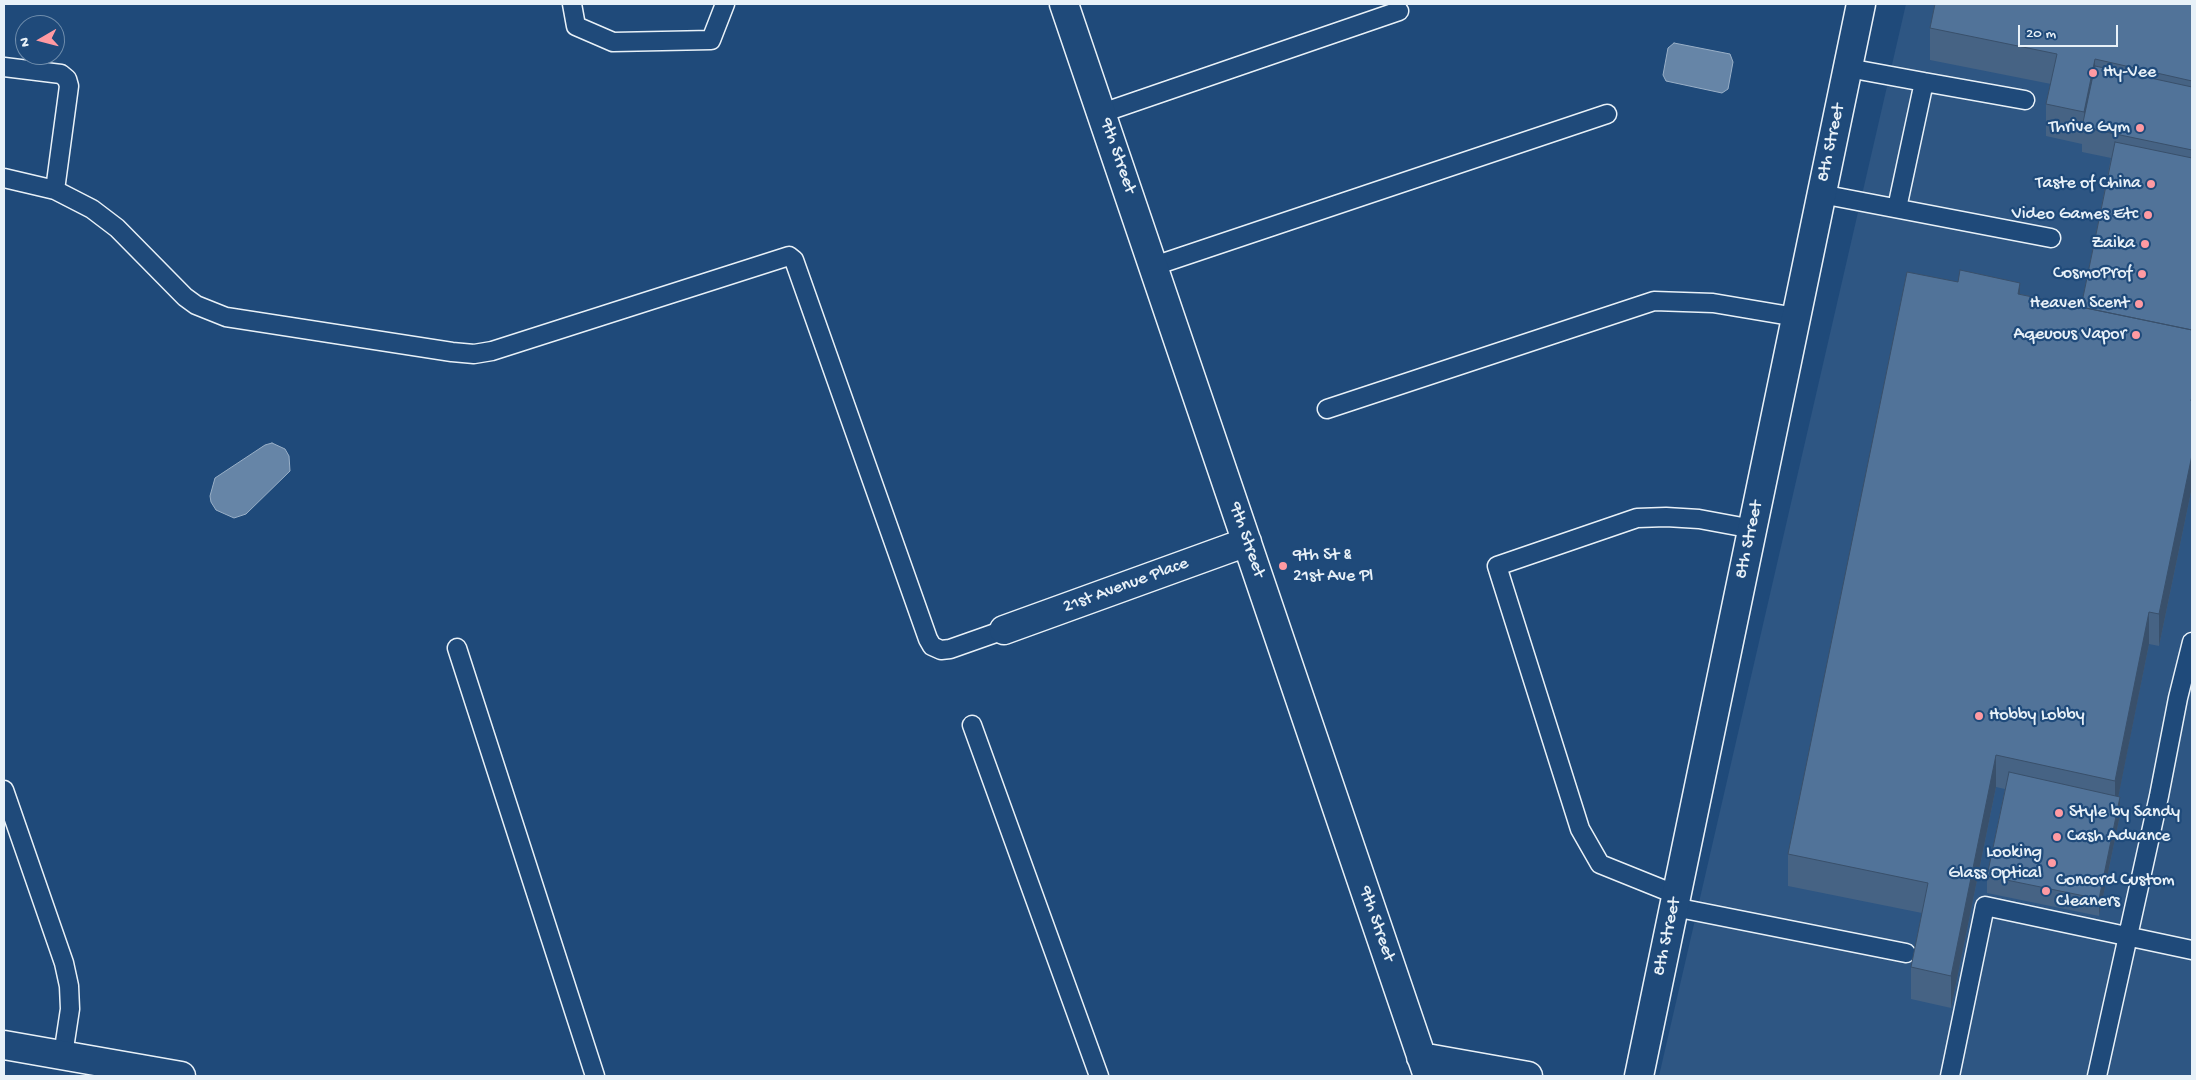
<!DOCTYPE html>
<style>
body{margin:0}
#map{position:relative;width:2196px;height:1080px;overflow:hidden;background:#1f4a7a;font-family:"Gochi Hand",sans-serif}
canvas{display:block}
.frame{position:absolute;inset:0;border:5px solid #e8f1f8;pointer-events:none}
.north{position:absolute;left:15px;top:15px;width:50px;height:50px;box-sizing:border-box;background:#1f4a7a;border:1px solid #6f8dac;border-radius:50%;rotate:262deg;font-size:14px;font-weight:700;line-height:20px;text-align:center;color:#e8f1f8}
.north::after{content:'';display:block;margin:auto;width:18px;height:22px;background:#ff9aa2;clip-path:polygon(50% 0,100% 100%,50% 72%,0 100%)}
.scale{position:absolute;left:2018px;top:25px;width:100px;height:22px;box-sizing:border-box;border:2px solid #e8f1f8;border-top:0;padding-left:6px;font-size:15px;line-height:18px;white-space:nowrap;color:#e8f1f8;-webkit-text-stroke:4px #1f4a7a;paint-order:stroke}
</style>
<div id="map">
<canvas width="2196" height="1080"></canvas>
<div class="frame"></div>
<div class="north">N</div>
<div class="scale">20 m</div>
</div>
<script>
const g = document.querySelector('canvas').getContext('2d');
g.lineJoin = 'round';
function paint(path, color) { g.fillStyle = color; g.fill(path, 'evenodd'); }
const toPath = rows => new Path2D(rows.map(r => 'M' + r).join(''));
function strokePath(path, color, width, dash) { g.strokeStyle = color; g.lineWidth = width; g.lineCap = dash ? 'butt' : 'round'; g.setLineDash(dash || []); g.stroke(path); }
function label(font, color, halo, rows, align = 'center') {
  g.font = font + ' "Gochi Hand",sans-serif'; g.lineWidth = 4.5; g.setLineDash([]); g.textBaseline = 'middle'; g.strokeStyle = halo; g.fillStyle = color; for (const [text, x, y, turn = 0] of rows) {
    g.save(); g.translate(x, y); g.rotate((+turn || 0) * Math.PI / 180); g.textAlign = isNaN(turn) ? turn : align; if (halo) g.strokeText(text, 0, 0); g.fillText(text, 0, 0); g.restore();
  }
}
paint(toPath([
 [1906,4,2192,4,2192,1076,1659,1076]
]), '#2e5683');
const water = toPath([
 [1674,43,1730,54,1733,62,1728,89,1722,93,1666,81,1663,75,1668,48,1674,43],
 [272,443,285,449,289,456,290,471,246,514,234,518,216,510,211,502,210,496,215,478,265,445,272,443]
]);
paint(water, '#6685a7');
strokePath(water, '#9ab0c7', 1);
const lane = toPath([
 [572,4,576,26,613,42,711,40,725,4],
 [4,67,61,74,67,79,69,86,55,190,92,209,117,228,185,297,196,305,226,317,452,352,474,354,492,351,789,256,794,260,928,639,932,646,941,650,950,649,1004,630],
 [1848,68,1924,82,1897,208],
 [1924,82,2025,100],
 [1102,113,1399,11],
 [4,178,55,190],
 [1821,194,2051,238],
 [1154,266,1607,114],
 [1327,409,1654,301,1713,303,1796,317],
 [457,648,595,1076],
 [972,725,1099,1076],
 [4,790,64,963,69,986,70,1009,63,1055],
 [1677,895,1600,864,1580,829,1497,566,1637,518,1666,517,1699,519,1753,529],
 [1674,907,1906,953],
 [1950,1076,1985,906,2192,950],
 [2097,1076,2159,796,2178,698,2192,642]
]);
const street = toPath([
 [1064,4,1428,1076],
 [1004,630,1247,542],
 [4,1045,181,1076],
 [1421,1057,1528,1076],
 [1639,1076,1861,4]
]);
strokePath(lane, '#e8f1f8', 21);
strokePath(street, '#e8f1f8', 31);
strokePath(lane, '#1f4a7a', 18);
strokePath(street, '#1f4a7a', 28);
paint(toPath([
 [2192,4,2192,487,2159,646,2149,644,2118,797,2120,815,2099,916,1987,893,1987,876,2005,789,1996,787,1951,1008,1911,999,1911,967,1922,913,1788,886,1788,854,2020,294,2081,307,2111,158,2082,152,2082,144,2046,136,2046,104,2051,84,1930,60,1930,28]
]), '#466384');
paint(toPath([
 [2095,59,2095,91,2084,128,2084,112],
 [2020,283,2020,315,2018,294],
 [2192,455,2192,487,2159,646,2159,614],
 [2149,612,2149,644,2115,813,2115,781],
 [1996,755,1996,787,1951,1008,1951,976],
 [2120,797,2120,815,2099,916,2099,899]
]), '#39506b');
const building = toPath([
 [1935,4,2192,4,2192,81,2095,59,2084,112,2046,104,2057,54,1930,28,1935,4],
 [2095,66,2192,87,2192,150,2082,127,2095,66],
 [2115,142,2192,158,2192,330,2081,307,2115,142],
 [1960,270,2020,283,2018,294,2192,330,2192,396,2191,401,2192,402,2192,455,2159,614,2149,612,2115,781,1996,755,1951,976,1911,967,1928,883,1788,854,1907,272,1958,282,1960,270],
 [2009,772,2120,797,2099,899,1987,876,2009,772]
]);
paint(building, '#517399');
strokePath(building, '#39506b', 1);
for (const [x, y, r, color] of [
 [2093,73,5,"#ff9aa2"],
 [2140,128,5,"#ff9aa2"],
 [2151,184,5,"#ff9aa2"],
 [2148,215,5,"#ff9aa2"],
 [2145,244,5,"#ff9aa2"],
 [2142,274,5,"#ff9aa2"],
 [2139,304,5,"#ff9aa2"],
 [2136,335,5,"#ff9aa2"],
 [1283,566,5,"#ff9aa2"],
 [1979,716,5,"#ff9aa2"],
 [2059,813,5,"#ff9aa2"],
 [2057,837,5,"#ff9aa2"],
 [2052,863,5,"#ff9aa2"],
 [2046,891,5,"#ff9aa2"]
]) { const dot = new Path2D(); dot.arc(x, y, r, 0, 2 * Math.PI); g.fillStyle = color; g.fill(dot); strokePath(dot, '#1f4a7a', 2); }
label('18px', '#e8f1f8', '#1f4a7a', [
 ["Hy-Vee",2103,73,"left"],
 ["Thrive Gym",2130,128],
 ["Taste of China",2141,184],
 ["Video Games Etc",2138,215],
 ["Zaika",2135,244],
 ["CosmoProf",2132,274],
 ["Heaven Scent",2129,304],
 ["Aqeuous Vapor",2126,335],
 ["9th St &",1293,556,"left"],
 ["21st Ave Pl",1293,577,"left"],
 ["Hobby Lobby",1989,716,"left"],
 ["Style by Sandy",2069,813,"left"],
 ["Cash Advance",2067,837,"left"],
 ["Looking",2042,853],
 ["Glass Optical",2042,874],
 ["Concord Custom",2056,881,"left"],
 ["Cleaners",2056,902,"left"]
], 'right');
label('18px', '#e8f1f8', '#1f4a7a', [
 ["8th Street",1832,143,-78],
 ["9th Street",1117,156,71],
 ["9th Street",1246,540,71],
 ["8th Street",1750,540,-78],
 ["21st Avenue Place",1126,586,-20],
 ["9th Street",1376,924,71],
 ["8th Street",1668,937,-78]
]);
</script>
